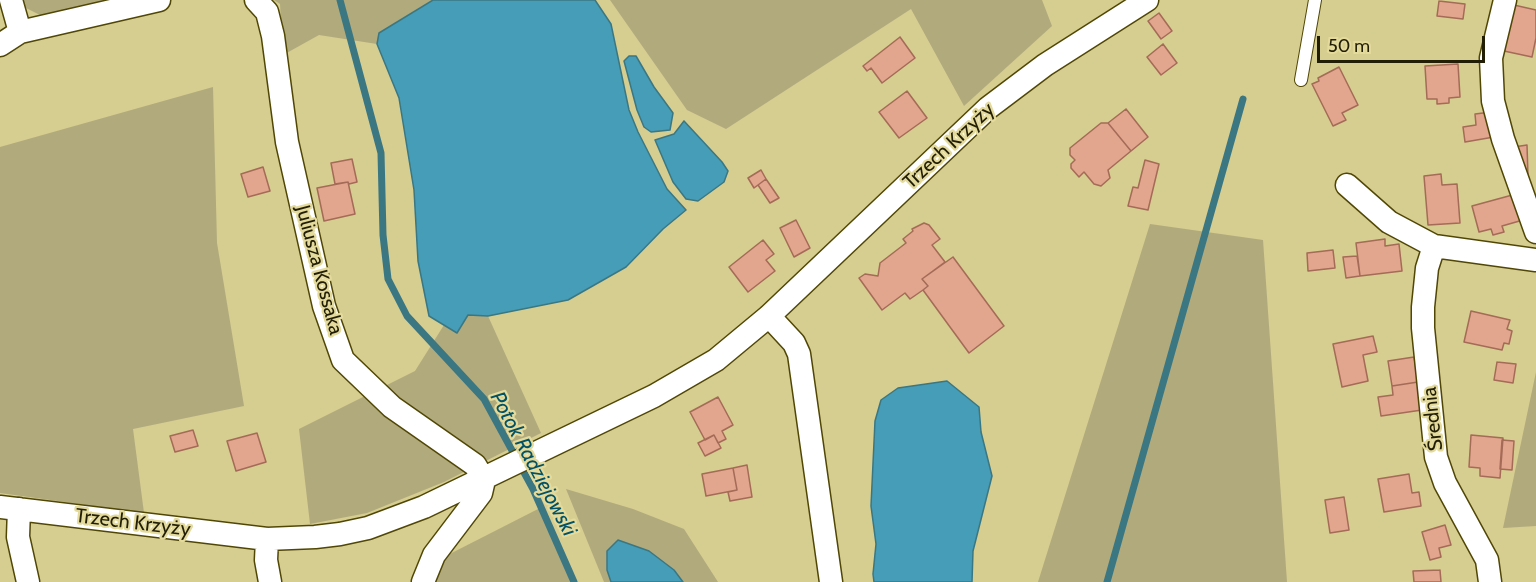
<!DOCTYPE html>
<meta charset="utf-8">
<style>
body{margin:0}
#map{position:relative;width:1536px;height:582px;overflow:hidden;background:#d6cd90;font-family:Cabin,sans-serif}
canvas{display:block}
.scale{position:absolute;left:1317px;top:36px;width:168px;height:27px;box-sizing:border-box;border:3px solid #221e06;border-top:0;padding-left:8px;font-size:18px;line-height:21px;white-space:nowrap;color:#221e06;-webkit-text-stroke:4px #e3da9c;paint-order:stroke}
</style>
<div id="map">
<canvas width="1536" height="582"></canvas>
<div class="scale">50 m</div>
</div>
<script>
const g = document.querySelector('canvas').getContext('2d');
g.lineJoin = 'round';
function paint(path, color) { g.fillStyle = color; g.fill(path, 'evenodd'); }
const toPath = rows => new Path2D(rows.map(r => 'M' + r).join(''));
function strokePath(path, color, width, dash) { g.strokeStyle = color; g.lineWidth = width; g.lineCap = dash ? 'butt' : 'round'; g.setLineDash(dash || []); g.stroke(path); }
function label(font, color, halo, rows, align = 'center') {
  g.font = font + ' Cabin,sans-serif'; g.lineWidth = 4.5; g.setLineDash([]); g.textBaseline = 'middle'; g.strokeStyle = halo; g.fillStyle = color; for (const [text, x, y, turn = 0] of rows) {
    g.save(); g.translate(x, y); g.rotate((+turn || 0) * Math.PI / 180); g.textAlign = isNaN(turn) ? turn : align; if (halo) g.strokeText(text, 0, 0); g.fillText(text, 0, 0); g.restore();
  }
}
paint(toPath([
 [22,0,127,0,44,17,24,7],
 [274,0,433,0,379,33,377,44,319,35,283,55,280,4],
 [610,0,1042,0,1052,26,964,106,911,9,726,129,687,110],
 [213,87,217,243,244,406,133,429,144,513,0,493,0,147],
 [1150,224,1263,240,1287,582,1038,582],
 [468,315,488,316,541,433,444,482,367,513,310,524,299,429,415,371,444,325,457,333],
 [1536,372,1536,526,1503,528],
 [566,489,633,509,684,529,718,582,604,582],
 [540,508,572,582,436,582,438,560]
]), '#b1aa7c');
const water = toPath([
 [433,0,595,0,611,24,629,110,638,132,667,189,686,210,663,229,626,267,568,300,488,316,468,315,457,333,429,316,418,261,414,190,399,98,377,44,379,33,433,0],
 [629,56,636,56,654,87,673,113,670,130,651,132,644,127,637,110,624,61,629,56],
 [684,121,722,162,728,171,724,182,698,201,686,199,673,182,655,140,674,134,684,121],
 [947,381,979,407,981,432,992,476,973,551,972,582,874,582,873,574,876,544,871,506,875,421,881,400,898,388,947,381],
 [618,540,649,551,674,570,683,582,611,582,607,570,607,551,618,540]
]);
paint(water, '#469db7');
strokePath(water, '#3b7782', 1.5);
strokePath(toPath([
 [340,0,381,153,383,235,388,279,407,316,484,399,533,489,574,582],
 [1107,582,1243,99]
]), '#3b7782', 7);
const building = toPath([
 [1439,1,1465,4,1463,19,1437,16,1439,1],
 [1514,5,1536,10,1536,38,1532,57,1504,51,1514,5],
 [1159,13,1172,31,1161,39,1148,21,1159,13],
 [900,37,915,58,882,83,871,68,867,71,863,66,900,37],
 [1163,44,1177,63,1161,75,1147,57,1163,44],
 [1458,64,1460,97,1449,98,1449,103,1437,104,1437,99,1427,99,1425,66,1458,64],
 [1339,67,1358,105,1342,113,1346,120,1333,126,1312,84,1319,81,1318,78,1339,67],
 [907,91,927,118,899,138,879,112,907,91],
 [1126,109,1148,137,1131,151,1108,123,1126,109],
 [1491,112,1494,137,1465,142,1463,127,1476,125,1475,114,1491,112],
 [1101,123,1108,123,1131,151,1108,170,1110,178,1101,186,1094,184,1084,172,1079,177,1071,168,1071,164,1075,160,1070,155,1070,148,1101,123],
 [1527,145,1528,176,1514,147,1527,145],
 [352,159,357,182,349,184,348,182,335,184,331,163,352,159],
 [1145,160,1159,164,1148,210,1128,206,1133,187,1138,188,1145,160],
 [263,167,270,191,248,197,241,174,263,167],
 [761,170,766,179,754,188,748,178,761,170],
 [1441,174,1442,185,1457,184,1460,223,1428,225,1424,176,1441,174],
 [766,179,779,198,770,203,758,185,766,179],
 [348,182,355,214,324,221,317,188,348,182],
 [1516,194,1523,220,1502,226,1504,232,1493,235,1491,229,1479,232,1472,206,1516,194],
 [796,220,810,248,794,257,780,228,796,220],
 [924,223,929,225,940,239,932,245,945,262,922,279,928,286,923,290,910,299,905,293,882,310,859,278,865,274,878,276,880,263,906,243,903,239,913,231,912,229,924,223],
 [1385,239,1385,246,1399,244,1402,271,1360,276,1356,243,1385,239],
 [763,240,774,254,766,260,775,271,748,292,729,267,763,240],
 [1333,250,1335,268,1308,271,1307,253,1333,250],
 [1357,256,1360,276,1346,278,1343,257,1357,256],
 [953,257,1004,326,969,353,923,290,928,286,922,279,953,257],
 [1471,311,1510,320,1507,329,1512,331,1509,344,1504,343,1502,350,1464,342,1471,311],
 [1373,336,1377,352,1363,355,1368,381,1342,387,1333,344,1373,336],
 [1414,357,1418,382,1392,386,1388,361,1414,357],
 [1497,362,1516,364,1513,383,1494,380,1497,362],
 [1418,382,1422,410,1381,416,1378,397,1393,395,1392,386,1418,382],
 [718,397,733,425,722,431,726,439,718,443,714,435,705,440,690,412,718,397],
 [193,430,198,446,175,452,170,436,193,430],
 [257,433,266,462,236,471,227,441,257,433],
 [714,435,721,448,705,456,698,443,714,435],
 [1471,435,1503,438,1500,478,1480,476,1480,468,1469,467,1471,435],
 [1502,440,1514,441,1512,470,1500,469,1502,440],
 [747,465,752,497,730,501,728,492,737,490,733,468,747,465],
 [733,468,737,490,706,496,702,474,733,468],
 [1409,474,1412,493,1419,492,1421,506,1384,512,1378,479,1409,474],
 [1344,497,1349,530,1330,533,1325,500,1344,497],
 [1445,525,1451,545,1439,548,1441,557,1430,560,1422,532,1445,525],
 [1440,570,1441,582,1414,582,1413,571,1440,570]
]);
paint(building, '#e2a58e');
strokePath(building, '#a46b56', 1.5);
const service = toPath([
 [1301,80,1315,0]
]);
const minor = toPath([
 [11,0,20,32,159,0],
 [256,0,267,12,273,36,287,142,324,306,343,360,392,407,475,465,484,480,481,493,434,555,423,582],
 [1505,0,1491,58,1493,101,1503,139,1536,232],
 [0,45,20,32],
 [1347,185,1389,222,1434,246,1536,260],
 [1434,246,1427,268,1423,307,1423,328,1436,457,1445,483,1487,560,1490,582],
 [769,316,794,343,799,354,831,582],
 [0,507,267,539,315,537,340,534,368,528,424,507,654,396,716,360,769,316,988,108,1045,65,1147,0],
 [19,509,18,537,28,582],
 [267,539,266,560,270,582]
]);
strokePath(service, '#514705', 14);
strokePath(minor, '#514705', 25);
strokePath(service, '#fff', 12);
strokePath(minor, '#fff', 22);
label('20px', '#221e06', '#e3da9c', [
 ["Trzech Krzyży",949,146,-43],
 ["Juliusza Kossaka",319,270,75],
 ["Średnia",1433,419,-96],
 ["Trzech Krzyży",133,523,7]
]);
label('italic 21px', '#025164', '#e3da9c', [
 ["Potok Radziejowski",533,464,62]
]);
</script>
